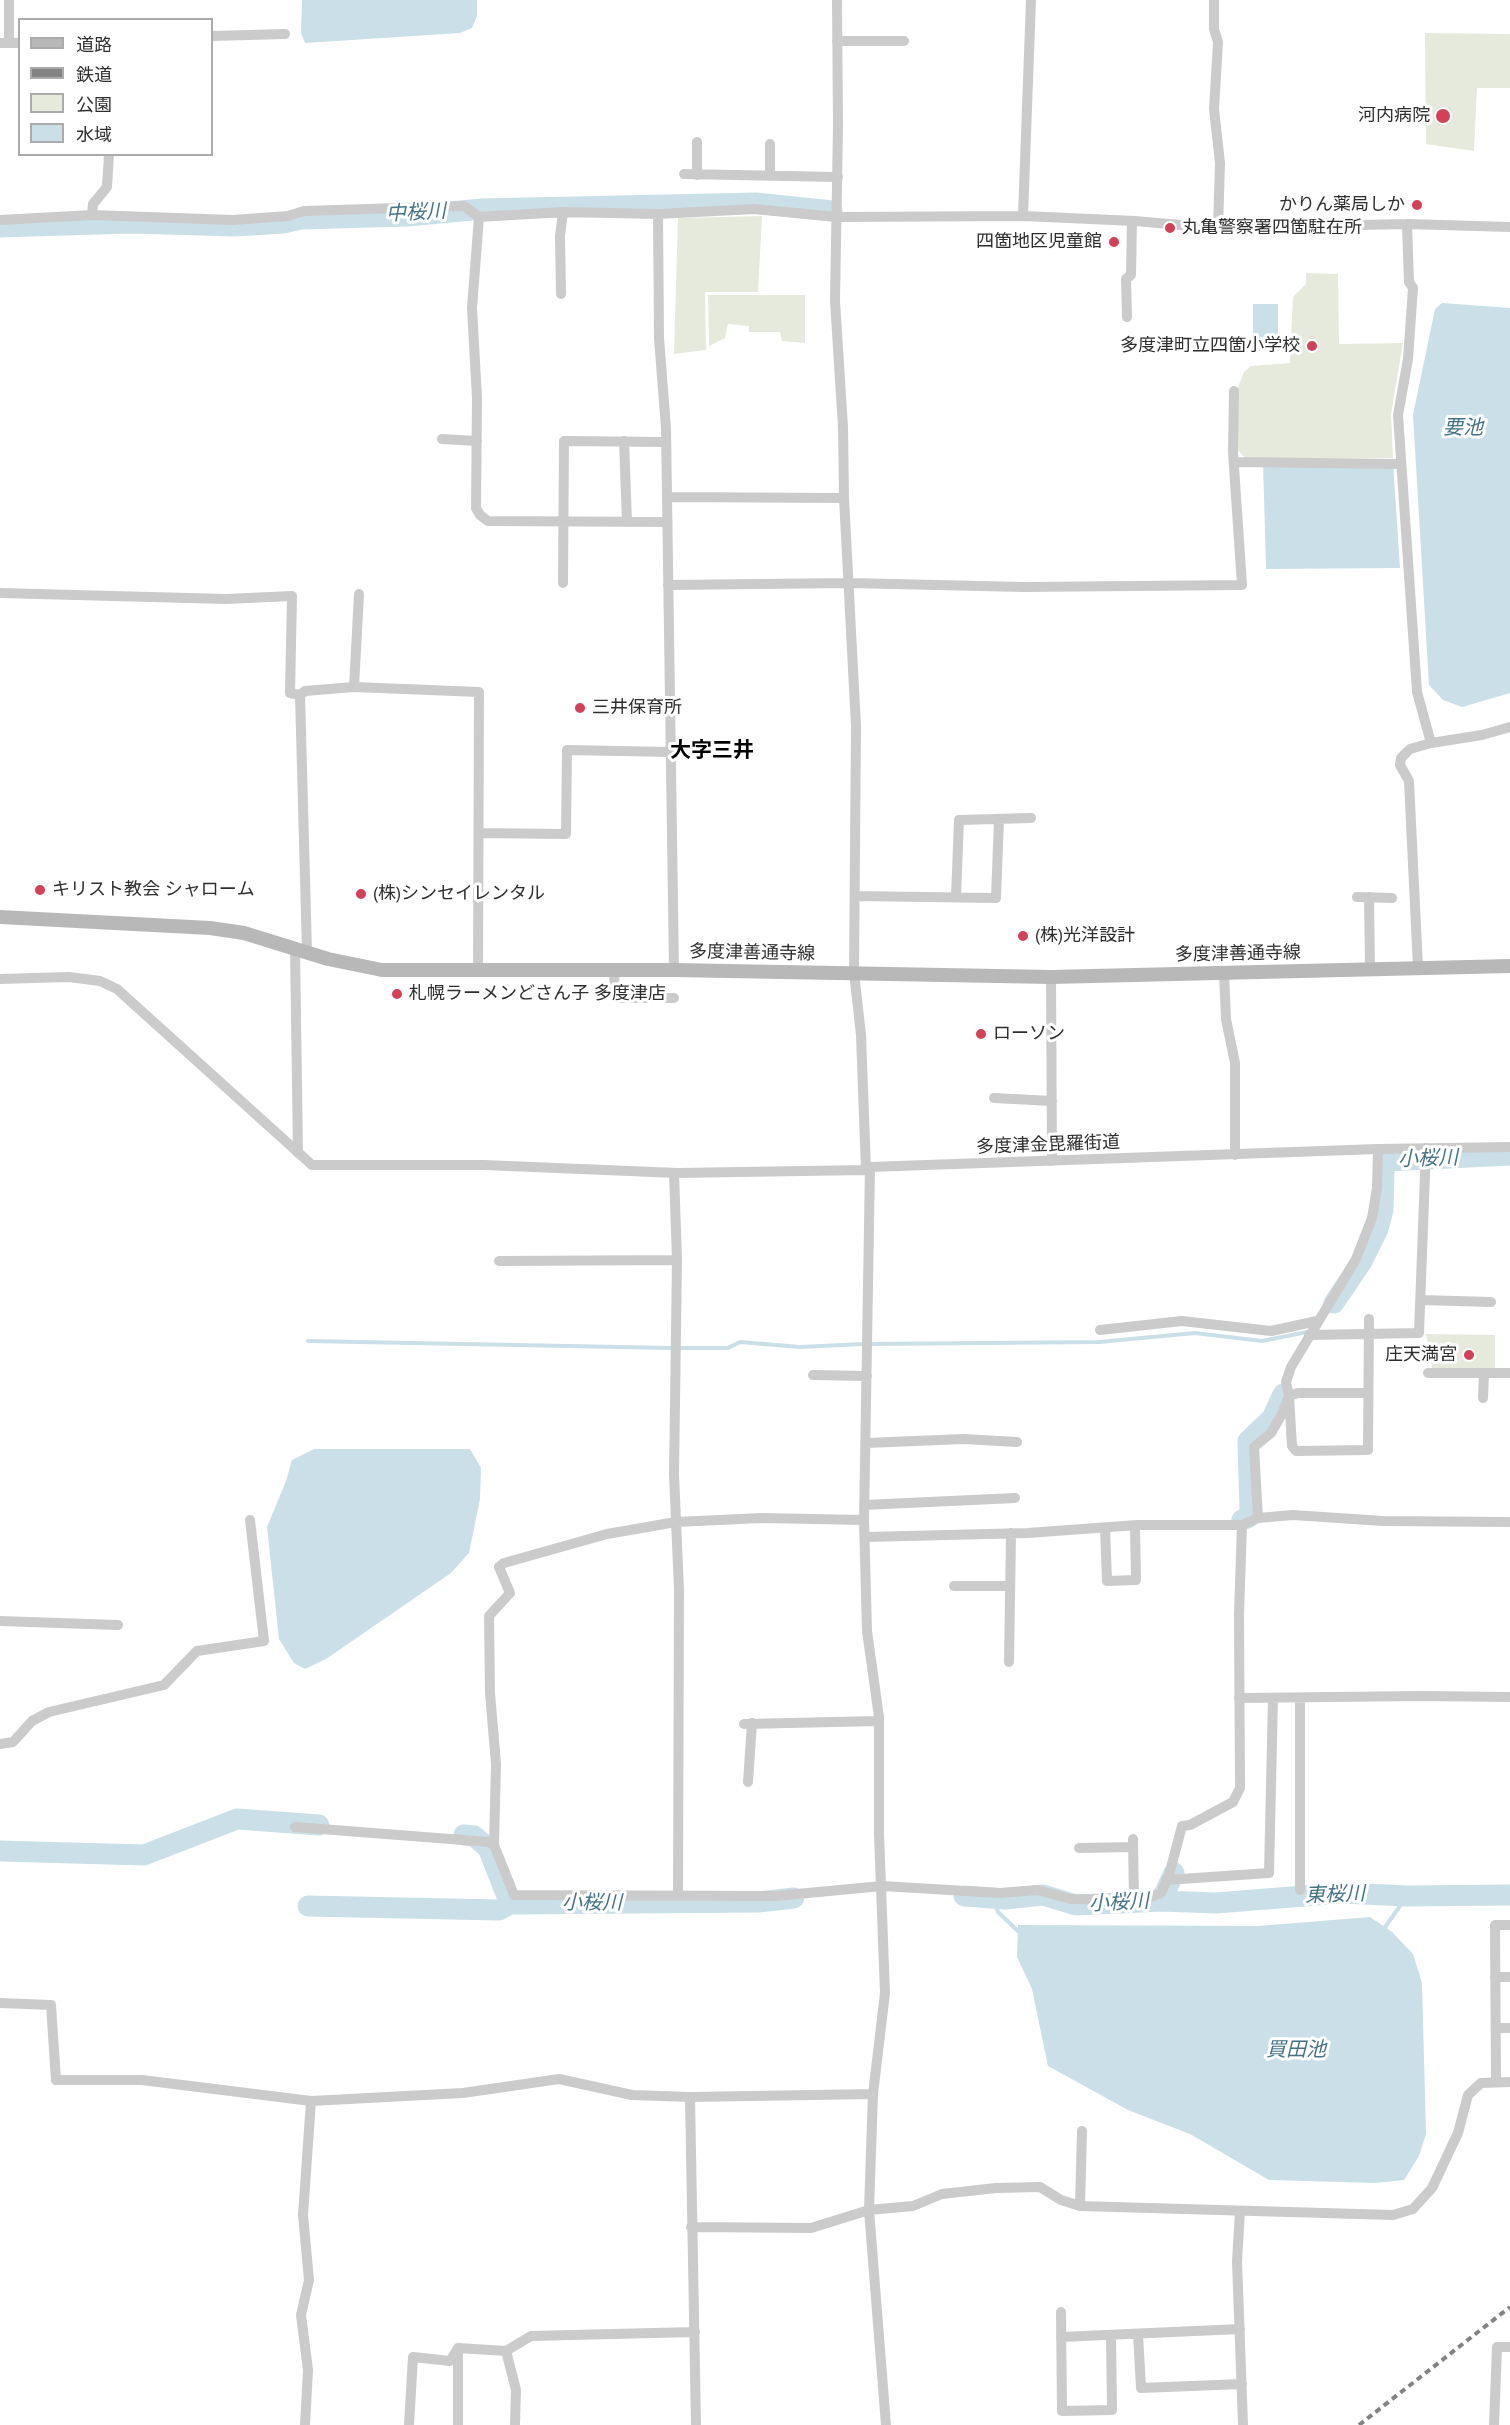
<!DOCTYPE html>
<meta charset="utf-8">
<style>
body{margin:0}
#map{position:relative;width:1510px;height:2425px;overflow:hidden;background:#fff;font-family:"PT Sans","Noto Sans JP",sans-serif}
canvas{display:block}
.legend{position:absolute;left:18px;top:18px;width:195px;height:138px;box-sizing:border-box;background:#fff;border:2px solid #ababab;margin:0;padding:8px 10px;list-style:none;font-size:18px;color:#2e2e2e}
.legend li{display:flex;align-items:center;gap:12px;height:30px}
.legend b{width:30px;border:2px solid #ababab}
</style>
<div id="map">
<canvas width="1510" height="2425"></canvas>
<ul class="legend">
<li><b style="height:8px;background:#b8b8b8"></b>道路</li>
<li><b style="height:8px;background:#838383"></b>鉄道</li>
<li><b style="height:16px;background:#e5eadc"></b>公園</li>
<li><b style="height:16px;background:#cadfe8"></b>水域</li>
</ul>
</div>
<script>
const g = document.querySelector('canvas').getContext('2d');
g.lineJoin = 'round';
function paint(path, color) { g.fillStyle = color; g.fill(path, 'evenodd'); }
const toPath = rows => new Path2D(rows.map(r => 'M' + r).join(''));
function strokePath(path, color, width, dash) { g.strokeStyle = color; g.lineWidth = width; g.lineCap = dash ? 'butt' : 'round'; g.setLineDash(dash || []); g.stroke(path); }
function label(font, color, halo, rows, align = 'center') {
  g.font = font + ' "PT Sans","Noto Sans JP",sans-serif'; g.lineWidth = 6; g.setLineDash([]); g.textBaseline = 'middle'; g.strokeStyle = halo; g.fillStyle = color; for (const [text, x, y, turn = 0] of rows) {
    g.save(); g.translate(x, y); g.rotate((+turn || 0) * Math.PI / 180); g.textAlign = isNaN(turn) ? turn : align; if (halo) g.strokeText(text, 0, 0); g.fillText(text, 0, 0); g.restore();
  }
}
paint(toPath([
 [1425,33,1510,34,1510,88,1477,88,1474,151,1426,144],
 [762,216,758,292,705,292,706,350,674,354,678,218],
 [1306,273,1338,274,1339,344,1403,343,1391,414,1393,458,1245,458,1237,449,1238,387,1244,372,1251,366,1290,363,1293,297,1306,284],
 [708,295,805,295,805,343,782,341,780,332,749,332,749,326,728,324,725,338,709,346],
 [1426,1334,1495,1335,1495,1369,1432,1368]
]), '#e5eadc');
paint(toPath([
 [302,0,477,0,477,16,472,28,460,33,305,43,301,33],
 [1442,303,1510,308,1510,693,1462,707,1443,700,1429,685,1413,415,1435,309],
 [1253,304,1278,304,1278,351,1253,351],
 [1263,460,1393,462,1400,568,1266,569],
 [314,1449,470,1449,481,1468,480,1499,469,1553,451,1573,326,1659,305,1669,294,1663,279,1639,267,1527,286,1481,292,1460],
 [1370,1917,1392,1932,1413,1954,1422,1983,1426,2134,1419,2156,1404,2180,1375,2183,1269,2180,1190,2134,1128,2110,1048,2066,1032,1989,1017,1957,1018,1925,1258,1926]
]), '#cadfe8');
strokePath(toPath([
 [308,1341,671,1348,728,1348,740,1342,800,1347,864,1344],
 [870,1344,1099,1342,1195,1333,1262,1341,1307,1332],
 [993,1898,998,1912,1020,1933],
 [1383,1930,1407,1896]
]), '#cadfe8', 4);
strokePath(toPath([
 [0,227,131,223,235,226,283,223,301,219,408,216,482,209,756,203,832,211],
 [1334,1303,1361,1263,1378,1229,1383,1210,1384,1167,1387,1161,1510,1155],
 [1242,1520,1249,1517,1250,1512,1248,1441,1272,1418,1283,1394],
 [464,1835,474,1836,488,1848,510,1904],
 [0,1851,144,1855,237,1819,319,1825],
 [964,1896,1005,1899,1043,1895,1076,1905,1161,1901,1174,1873],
 [1161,1901,1216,1903,1342,1893,1407,1896,1510,1895],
 [308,1906,499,1910,510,1904,758,1902,794,1898]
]), '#cadfe8', 21);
strokePath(toPath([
 [9,0,9,43],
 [837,0,838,126,835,301,843,427,844,498,856,726,854,972,861,1035,866,1170],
 [1214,0,1214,29,1218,42,1214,109,1220,163,1218,228],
 [212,36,285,34],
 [837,41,904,41],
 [0,43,20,43],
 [697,142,697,175],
 [684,174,838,177],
 [770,176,770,144],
 [658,214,659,338,666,428,674,970],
 [92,215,93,204,107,187,109,154],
 [1023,216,1031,0],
 [479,217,472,308,477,398,476,508,480,515,488,521,667,522],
 [0,220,92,215,233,220,288,216,304,211,464,206,479,217,563,212,658,214,754,209,837,217,1023,216,1135,221,1214,228,1407,224,1510,227],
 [1407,224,1409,282,1413,288,1408,359,1398,415,1417,692,1431,743],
 [561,294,560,236,563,212],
 [1127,317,1126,279,1131,275,1132,221],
 [442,439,477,441],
 [624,441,627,522],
 [1236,462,1401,464],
 [667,497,844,498],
 [563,583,564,441,666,442],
 [668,585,849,583,1024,587,1242,585,1233,452,1234,391],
 [0,593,226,599,292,596,290,693,300,695,307,952],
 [354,687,359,594],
 [300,695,305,691,354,687,479,692,478,971],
 [479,833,566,834,567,750,671,752],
 [855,896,996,898,999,819],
 [956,897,959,820,1031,818],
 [1357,897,1392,898],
 [1369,897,1370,969],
 [295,948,298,1153],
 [1418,968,1409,781,1400,765,1401,758,1410,749,1431,743,1482,735,1510,727],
 [614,970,615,998,674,998],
 [1224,973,1226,1019,1235,1063,1235,1155],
 [1051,977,1052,1161],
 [0,979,69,977,100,981,117,989,312,1165,484,1165,677,1173,866,1170,870,1167,1378,1149,1510,1147],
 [994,1098,1052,1101],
 [870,1167,864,1520,867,1631,879,1717,879,1834,885,1993,873,2094,869,2210,886,2425],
 [674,1173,677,1260,674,1475,679,1589,678,1895],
 [499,1261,677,1260],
 [1421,1300,1491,1302],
 [1100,1330,1182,1321,1271,1331,1317,1321],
 [1309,1335,1419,1333,1426,1148],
 [1428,1373,1510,1373],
 [813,1375,867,1376],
 [1368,1393,1298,1393,1289,1396,1292,1446,1296,1451,1368,1450,1369,1319],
 [1483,1398,1484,1373],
 [866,1443,964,1439,1017,1442],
 [864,1505,1015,1498],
 [1258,1518,1254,1447,1271,1433,1282,1414,1289,1396,1286,1382,1291,1367,1356,1259,1372,1218,1377,1188,1378,1149],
 [1105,1528,1107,1581,1136,1580,1135,1526],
 [866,1537,1028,1533,1137,1525,1242,1525,1258,1518,1293,1515,1383,1521,1510,1522],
 [954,1586,1010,1586],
 [0,1621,118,1625],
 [1009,1662,1011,1533],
 [1239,1698,1422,1696,1510,1697],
 [744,1724,879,1721],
 [0,1744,13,1742,32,1721,49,1712,164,1685,197,1651,264,1641,250,1520],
 [748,1782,752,1723],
 [295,1827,489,1842,494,1845,514,1895,776,1896,882,1886,1000,1893,1037,1890,1071,1899,1142,1900,1161,1893,1169,1875,1182,1826,1190,1825,1233,1802,1240,1788,1239,1614,1242,1525],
 [1133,1839,1134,1900],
 [494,1845,496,1764,490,1693,489,1616,510,1593,499,1567,504,1563,607,1534,676,1522,762,1518,864,1520],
 [1079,1848,1133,1847],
 [1166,1880,1269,1873,1273,1698],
 [1300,1890,1300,1698],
 [1495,1977,1510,1977],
 [0,2003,51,2005,56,2080,142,2080,311,2101,463,2093,559,2079,632,2095,690,2097,873,2094],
 [1496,2028,1510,2028],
 [1496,2082,1495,1925,1510,1925],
 [690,2097,696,2425],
 [1080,2206,1082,2131],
 [1240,2211,1237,2261,1243,2425],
 [691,2227,811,2228,869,2210,913,2206,942,2194,996,2188,1040,2187,1061,2200,1080,2206,1393,2215,1413,2209,1432,2188,1458,2133,1468,2095,1481,2083,1510,2082],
 [1061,2312,1062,2411,1112,2410,1111,2335],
 [1138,2334,1141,2388,1242,2384],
 [1061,2337,1240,2329],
 [458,2349,458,2425],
 [506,2351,516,2390,515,2425],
 [305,2425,308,2370,301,2315,309,2280,303,2215,311,2101],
 [409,2425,413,2357,450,2361,458,2348,506,2351,531,2336,695,2332],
 [1494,2425,1497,2347,1510,2347]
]), '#cbcbcb', 10);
strokePath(toPath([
 [0,917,210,928,244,933,328,959,382,970,674,970,1051,977,1510,966]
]), '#b8b8b8', 14);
strokePath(toPath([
 [1359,2425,1510,2307]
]), '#838383', 4, [6, 4.5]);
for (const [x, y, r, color] of [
 [1443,116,8,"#d44057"],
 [1417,205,6,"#d44057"],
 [1170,228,6,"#d44057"],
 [1114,242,6,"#d44057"],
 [1312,346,6,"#d44057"],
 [580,708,6,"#d44057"],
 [40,890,6,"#d44057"],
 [361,894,6,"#d44057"],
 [1023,936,6,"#d44057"],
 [397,994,6,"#d44057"],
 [981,1034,6,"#d44057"],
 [1469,1355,6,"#d44057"]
]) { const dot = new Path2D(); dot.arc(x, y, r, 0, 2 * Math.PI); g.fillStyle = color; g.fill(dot); strokePath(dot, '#fff', 2); }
label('18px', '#2e2e2e', '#fff', [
 ["河内病院",1430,116,"right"],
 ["かりん薬局しか",1405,205,"right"],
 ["丸亀警察署四箇駐在所",1182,228],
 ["四箇地区児童館",1102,242,"right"],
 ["多度津町立四箇小学校",1300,346,"right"],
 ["三井保育所",592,708],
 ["キリスト教会 シャローム",52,890],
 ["(株)シンセイレンタル",373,894],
 ["(株)光洋設計",1035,936],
 ["札幌ラーメンどさん子 多度津店",409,994],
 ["ローソン",993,1034],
 ["庄天満宮",1457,1355,"right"]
], 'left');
label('18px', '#2e2e2e', '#fff', [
 ["多度津善通寺線",752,953,1],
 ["多度津善通寺線",1238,954,-1],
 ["多度津金毘羅街道",1048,1145,-2]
]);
label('italic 20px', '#447388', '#fff', [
 ["中桜川",416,213,-3],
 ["要池",1463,428],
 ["小桜川",1428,1159,-2],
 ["東桜川",1335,1895,-2],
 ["小桜川",592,1903],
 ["小桜川",1119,1903,-3],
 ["買田池",1296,2050]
]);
label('bold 21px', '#000', '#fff', [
 ["大字三井",712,751]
]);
</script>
